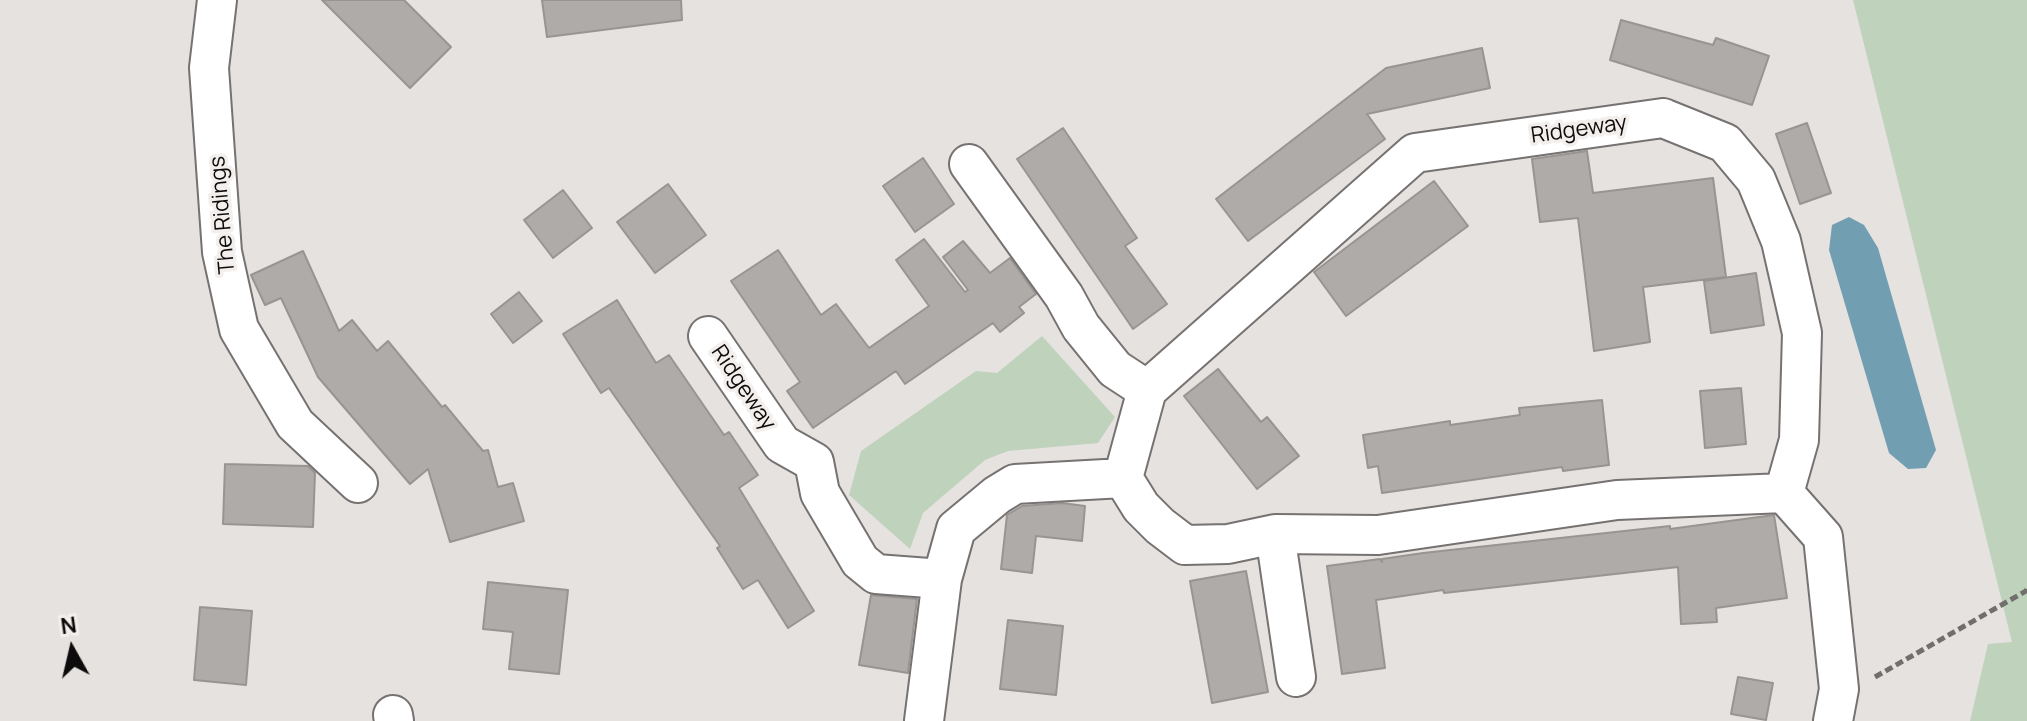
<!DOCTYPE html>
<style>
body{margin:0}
#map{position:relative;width:2027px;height:721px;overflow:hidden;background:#e6e2e0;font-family:Manrope,sans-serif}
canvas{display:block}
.north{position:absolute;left:32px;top:609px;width:80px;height:80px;-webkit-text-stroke:6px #f3efed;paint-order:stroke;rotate:352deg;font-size:22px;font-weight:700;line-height:32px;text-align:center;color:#0d0b0b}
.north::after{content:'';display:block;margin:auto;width:28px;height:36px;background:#0d0b0b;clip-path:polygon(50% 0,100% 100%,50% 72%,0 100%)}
</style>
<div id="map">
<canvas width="2027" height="721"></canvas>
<div class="north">N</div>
</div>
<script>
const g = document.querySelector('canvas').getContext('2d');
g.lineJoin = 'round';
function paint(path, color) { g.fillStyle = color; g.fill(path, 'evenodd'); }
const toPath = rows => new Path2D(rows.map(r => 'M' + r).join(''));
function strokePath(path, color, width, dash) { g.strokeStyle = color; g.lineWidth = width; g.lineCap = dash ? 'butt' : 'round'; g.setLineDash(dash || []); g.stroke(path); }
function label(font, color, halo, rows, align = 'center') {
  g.font = font + ' Manrope,sans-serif'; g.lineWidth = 7; g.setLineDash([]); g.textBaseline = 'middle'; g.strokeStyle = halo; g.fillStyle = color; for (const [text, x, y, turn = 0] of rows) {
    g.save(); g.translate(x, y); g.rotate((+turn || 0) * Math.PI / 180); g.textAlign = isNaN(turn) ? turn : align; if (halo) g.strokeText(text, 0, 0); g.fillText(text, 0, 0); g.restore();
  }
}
paint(toPath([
 [1853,0,2027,0,2027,721,1970,721,1988,644,2012,642],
 [1042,336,1115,417,1098,443,1008,451,985,460,923,513,910,549,849,495,861,451,976,371,997,373]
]), '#bfd2bc');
paint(toPath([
 [1849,217,1864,225,1878,248,1936,450,1926,468,1908,469,1889,453,1829,250,1832,225]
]), '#719eb1');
const building = toPath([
 [322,0,404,0,451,47,410,88,322,0],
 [542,0,681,0,682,20,547,37,542,0],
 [1621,20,1713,45,1716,38,1769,56,1752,105,1610,60,1621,20],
 [1482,48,1490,88,1367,114,1385,139,1248,241,1216,199,1386,68,1482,48],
 [1807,123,1831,193,1800,204,1776,134,1807,123],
 [1063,128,1137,238,1125,246,1167,304,1133,329,1017,159,1063,128],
 [1587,151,1593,193,1713,178,1726,277,1643,287,1650,342,1594,351,1578,218,1540,222,1532,159,1587,151],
 [923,158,954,204,915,232,883,186,923,158],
 [1434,181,1468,226,1346,316,1314,272,1434,181],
 [668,184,706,235,655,273,617,222,668,184],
 [563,190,592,228,553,258,524,220,563,190],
 [924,239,965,292,968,290,943,257,963,241,990,273,1010,258,1036,294,1019,307,1024,313,1000,332,993,323,905,384,896,371,813,428,787,391,800,382,731,281,778,250,821,315,836,304,869,348,929,306,896,260,924,239],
 [303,251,339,331,352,320,377,351,388,341,442,407,445,405,483,451,488,450,498,487,513,483,524,521,450,542,428,469,410,484,318,377,281,298,265,305,251,275,303,251],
 [1756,273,1764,325,1711,333,1704,281,1756,273],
 [519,292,542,321,513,343,491,314,519,292],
 [617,300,656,363,669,355,724,435,729,432,758,475,739,488,814,611,788,628,758,580,743,589,717,548,720,546,609,388,601,393,563,334,617,300],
 [1218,369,1261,422,1267,417,1299,456,1257,489,1184,396,1218,369],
 [1741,388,1746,444,1705,448,1700,391,1741,388],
 [1602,400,1609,465,1563,471,1562,467,1382,493,1378,466,1368,468,1363,435,1450,421,1450,425,1520,415,1519,408,1602,400],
 [225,464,308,466,315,473,313,527,223,524,225,464],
 [1062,503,1085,506,1082,541,1036,536,1032,573,1001,569,1007,515,1022,506,1062,503],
 [1774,515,1787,598,1716,608,1717,622,1681,624,1678,567,1444,593,1443,590,1376,600,1385,668,1342,674,1327,566,1380,559,1382,562,1382,559,1423,553,1670,526,1670,529,1774,515],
 [1246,571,1268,692,1212,703,1190,581,1246,571],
 [488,582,568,590,559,674,509,669,513,632,483,629,488,582],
 [871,595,917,599,908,673,859,665,871,595],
 [200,607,252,611,246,685,194,680,200,607],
 [1008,620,1063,626,1056,695,1000,689,1008,620],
 [1738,677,1773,683,1766,720,1731,714,1738,677]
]);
paint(building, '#aeaba9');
strokePath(building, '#989492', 2);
const street = toPath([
 [217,0,209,68,222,252,239,329,295,424,358,483],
 [1663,118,1725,143,1756,180,1781,241,1802,333,1799,440,1784,493,1617,500,1378,535,1275,534,1228,544,1185,545,1160,526,1141,507,1123,478,1147,390,1415,153,1663,118],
 [969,164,1064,296,1081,327,1115,369,1147,390],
 [708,336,782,444,814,462,820,493,860,561,876,574,942,579],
 [1784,493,1823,537,1839,689,1833,721],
 [1275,534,1296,677],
 [393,715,394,721],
 [924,721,942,579,956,529,997,495,1015,484,1123,478]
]);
strokePath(street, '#767271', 42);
strokePath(toPath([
 [1875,677,2026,591,2027,587]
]), '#716e6d', 5, [8, 4]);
strokePath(street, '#fff', 38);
label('22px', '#0d0b0b', '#f3efed', [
 ["Ridgeway",1579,130,-8],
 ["The Ridings",223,215,-95],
 ["Ridgeway",743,388,56]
]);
</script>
